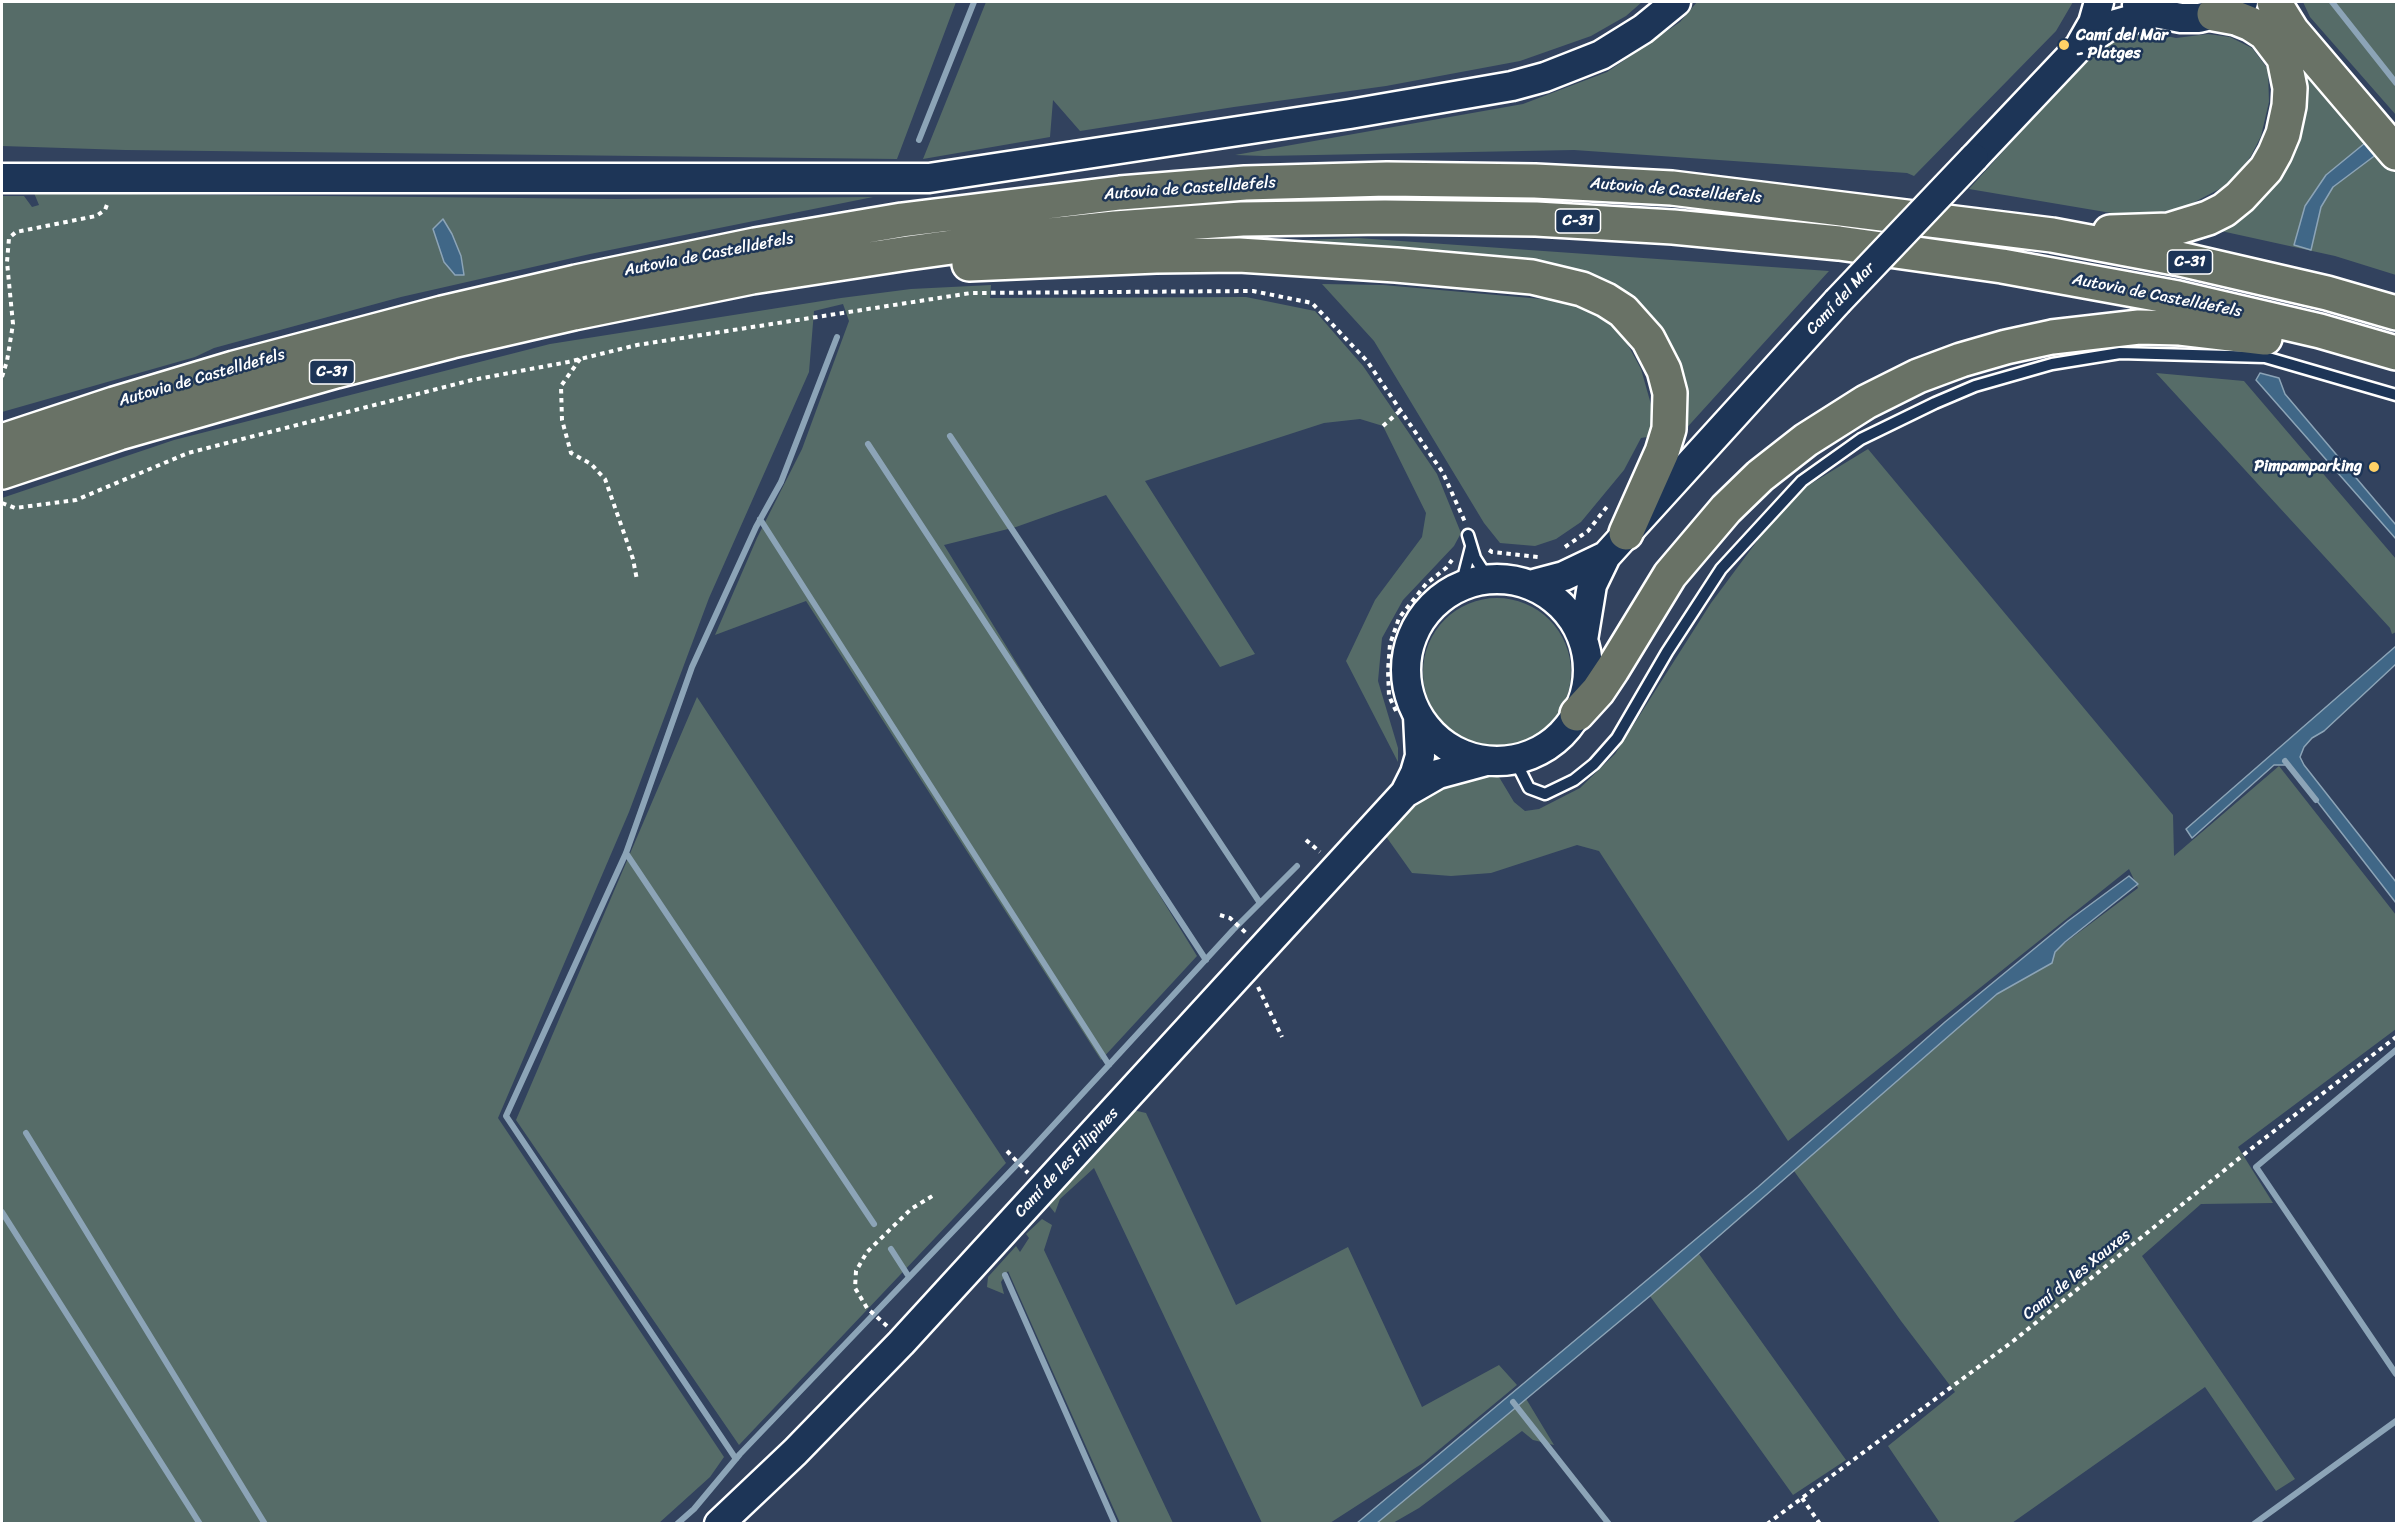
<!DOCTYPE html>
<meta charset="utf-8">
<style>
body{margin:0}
#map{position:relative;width:2398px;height:1525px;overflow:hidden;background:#32425e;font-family:Sriracha,sans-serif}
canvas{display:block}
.frame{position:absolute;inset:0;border:3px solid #fff;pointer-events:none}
</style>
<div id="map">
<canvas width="2398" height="1525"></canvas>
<div class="frame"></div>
</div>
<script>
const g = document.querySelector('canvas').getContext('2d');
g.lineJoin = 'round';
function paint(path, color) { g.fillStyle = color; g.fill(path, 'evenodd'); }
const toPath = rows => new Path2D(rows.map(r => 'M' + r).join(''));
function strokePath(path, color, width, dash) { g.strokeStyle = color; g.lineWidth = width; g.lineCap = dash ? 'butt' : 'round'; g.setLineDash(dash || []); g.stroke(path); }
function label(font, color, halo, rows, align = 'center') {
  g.font = font + ' Sriracha,sans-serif'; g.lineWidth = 5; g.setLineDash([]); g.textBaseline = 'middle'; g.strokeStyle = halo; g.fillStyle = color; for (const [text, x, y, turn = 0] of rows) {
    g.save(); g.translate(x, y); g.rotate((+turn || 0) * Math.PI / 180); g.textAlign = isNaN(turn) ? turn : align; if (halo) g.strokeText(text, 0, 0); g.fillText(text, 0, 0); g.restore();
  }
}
paint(toPath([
 [2,2,956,2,897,159,125,150,2,146],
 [986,2,1642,2,1626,16,1591,36,1520,61,1386,86,1234,107,1080,131,1053,100,1050,137,923,159],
 [1697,2,2073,2,2056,31,1914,176,1907,173,1574,150,1264,156,1235,155,1523,104,1607,72,1680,22],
 [2303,2,2396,2,2396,115,2310,17],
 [2152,33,2176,38,2208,34,2230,37,2252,48,2268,69,2269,102,2261,136,2251,156,2231,183,2185,207,2135,217,1969,189,2097,48,2127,34],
 [2296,54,2396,172,2396,275,2335,256,2212,229,2293,152,2304,118,2303,82],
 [34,193,617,199,873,197,590,254,401,297,214,348,195,357,2,412,2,196,24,196,32,207,39,205],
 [1358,238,1829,271,1682,433,1634,304,1157,245],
 [1322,284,1383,285,1576,302,1621,332,1641,369,1652,408,1653,436,1641,438,1624,470,1581,522,1556,539,1535,546,1500,543,1484,523,1374,341],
 [991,285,990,298,1246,297,1315,311,1363,366,1437,474,1461,533,1454,546,1403,600,1382,638,1378,681,1398,748,1398,762,1346,661,1375,600,1422,537,1426,513,1383,426,1360,419,1324,423,1145,481,1255,654,1220,667,1106,495,1016,527,944,545,1197,956,1101,1060,806,601,715,635,757,538,802,449,849,321,843,304,814,311,809,372,709,598,629,812,498,1118,724,1457,710,1477,659,1523,4,1523,2,1518,2,498,174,440,550,344,841,298,911,289],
 [2156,373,2244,381,2396,559,2396,632,2392,634,2390,628],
 [1868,449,2173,815,2174,856,2279,766,2396,915,2396,1029,2238,1147,2273,1203,2201,1204,2142,1256,2295,1479,2276,1491,2205,1387,2012,1523,1940,1523,1888,1446,1955,1392,1901,1321,1794,1171,1997,994,2138,888,2129,869,1788,1141,1599,851,1577,845,1491,873,1451,876,1412,873,1385,835,1427,791,1469,777,1492,775,1499,777,1514,802,1525,811,1539,809,1580,788,1615,754,1711,603,1766,529,1804,488],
 '1423 672a74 74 0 1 1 148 0a74 74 0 1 1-148 0Z',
 [697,697,1006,1163,739,1445,516,1120],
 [1133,1110,1146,1113,1236,1305,1348,1247,1422,1407,1499,1365,1517,1385,1423,1463,1330,1523,1262,1523,1094,1168,1060,1199,1055,1213,1047,1203],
 [1042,1219,1052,1225,1044,1250,1173,1523,1120,1523,1008,1271,1001,1282,1004,1294,987,1287,988,1277,1016,1246,1020,1252,1029,1238,1026,1234],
 [1699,1254,1846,1460,1793,1495,1650,1296],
 [1525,1397,1554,1445,1533,1440,1522,1431,1419,1508,1393,1523,1374,1524]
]), '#566c68');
const water = toPath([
 [2365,143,2377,154,2333,187,2321,207,2311,250,2294,245,2305,206,2326,175,2365,143],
 [443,219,452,234,461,256,464,275,455,275,444,262,433,229,443,219],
 [2260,373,2279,378,2285,394,2396,525,2396,539,2256,380,2260,373],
 [2396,646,2396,664,2324,731,2312,738,2304,747,2300,757,2304,765,2396,882,2396,903,2289,765,2274,765,2192,838,2186,829,2396,646],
 [2129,876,2138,884,2065,942,2055,952,2052,963,1997,994,1650,1296,1377,1523,1357,1523,1758,1187,1945,1022,2068,921,2129,876]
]);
paint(water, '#406787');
strokePath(water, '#8ca4b7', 1.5);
strokePath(toPath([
 [2332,2,2396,83],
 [919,140,974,2],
 [950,436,1260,903],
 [868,444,1206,960],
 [760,519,1109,1065],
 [2285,761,2316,800],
 [626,853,874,1224],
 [2396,1050,2256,1167,2396,1374],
 [26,1133,265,1524],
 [2,1212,200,1524],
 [891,1249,909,1277],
 [1005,1275,1115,1524],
 [1513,1402,1609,1524],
 [736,1459,506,1116,626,853,692,667,756,527,781,482,837,337],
 [677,1524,694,1509,740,1454,1026,1155,1233,930,1297,866],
 [2254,1524,2396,1421]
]), '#8ca4b7', 6);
const lane = toPath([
 [1468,535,1475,558,1489,580],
 [1461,586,1471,547],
 [1515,760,1529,788,1545,794,1574,780,1594,764,1617,738,1667,652,1721,569,1802,481,1861,439,1935,403,1975,386,2052,364,2120,353,2265,357,2396,395]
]);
const secondary = toPath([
 [2137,5,2155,13,2181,18,2199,18,2224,12,2243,2],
 [2081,44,2093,23,2099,2],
 [1974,158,2080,46,2109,26,2155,13],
 [2,178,929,178,1350,114,1512,86,1545,77,1601,55,1643,29,1676,2],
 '1406 670a91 91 0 1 1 182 0a91 91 0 1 1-182 0Z',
 [1530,585,1564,576,1606,556],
 [1583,640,1592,585,1606,556,1837,302],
 [1405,793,1415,773,1420,756,1418,716],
 [719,1524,795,1452,901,1343,1405,793,1438,774,1486,761]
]);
const highway = toPath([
 [2274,2,2292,31,2396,153],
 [2110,232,2169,230,2208,218,2224,210,2240,197,2266,169,2275,153,2283,134,2289,106,2290,88,2284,58,2265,33,2251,24,2236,18,2214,14],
 [969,264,1156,256,1239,255,1396,265,1532,277,1582,289,1606,300,1623,311,1648,339,1664,370,1670,393,1669,429,1662,452,1626,533],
 [2,441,114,404,234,368,442,313,576,282,755,245,902,220,1120,193,1245,183,1387,179,1535,181,1672,188,2052,235,2180,259,2327,293,2396,313],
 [2,472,119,433,336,371,452,341,574,313,752,277,908,253,1002,240,1115,228,1242,219,1385,217,1536,219,1673,227,1839,243,2002,266,2178,298,2320,331,2396,353],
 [1577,714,1598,691,1612,670,1670,575,1726,509,1760,476,1806,440,1866,402,1918,376,1961,360,2006,347,2052,337,2139,327,2180,328,2265,338]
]);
strokePath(lane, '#fff', 15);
strokePath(secondary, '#fff', 33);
strokePath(highway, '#fff', 38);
strokePath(toPath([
 [580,359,561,386,562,420,571,453,591,464,605,479,633,559,637,580],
 [2,377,7,361,13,324,7,262,9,238,16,232,96,216,105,210,108,202],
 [1383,426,1401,410],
 [2,503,15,508,76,500,188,453,472,380,568,362,637,345,971,293,1253,291,1312,303,1367,361,1443,473,1465,522],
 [1565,547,1588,531,1609,504],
 [1489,550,1492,552,1538,557],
 [1396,711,1389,696,1388,670,1390,644,1399,618,1426,584,1446,568,1452,560],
 [1306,840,1320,852],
 [1220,915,1230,918,1246,933],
 [1258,987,1282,1037],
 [1007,1151,1028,1173],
 [887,1326,867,1308,855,1288,856,1271,867,1252,911,1209,934,1195],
 [1802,1498,1820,1524],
 [1767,1524,2012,1342,2247,1152,2396,1037]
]), '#fff', 4, [4.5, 4.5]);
strokePath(lane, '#1d3557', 10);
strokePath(secondary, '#1d3557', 28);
strokePath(highway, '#697266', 33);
const secondaryBridge = toPath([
 [1837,302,1974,158]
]);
strokePath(secondaryBridge, '#fff', 33, []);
strokePath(secondaryBridge, '#1d3557', 28);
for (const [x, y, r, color] of [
 [2064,45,6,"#ffd166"],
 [2374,467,6,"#ffd166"]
]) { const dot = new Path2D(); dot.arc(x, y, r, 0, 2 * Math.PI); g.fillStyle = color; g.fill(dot); strokePath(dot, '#1d3557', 2); }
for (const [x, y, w] of [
 [1578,221,45],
 [2190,262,45],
 [332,372,45]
]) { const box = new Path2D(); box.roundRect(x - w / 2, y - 12, w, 24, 4.5); g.fillStyle = '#1d3557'; g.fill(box); strokePath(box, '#fff', 1.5); }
label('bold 15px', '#fff', null, [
 ["C-31",1578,221],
 ["C-31",2190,262],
 ["C-31",332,372]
]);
label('bold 16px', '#fff', '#1d3557', [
 ["Camí del Mar",2076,36],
 ["- Platges",2076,54],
 ["Pimpamparking",2362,467,"right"]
], 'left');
label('16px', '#fff', '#1d3557', [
 ["Autovia de Castelldefels",1190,189,-4],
 ["Autovia de Castelldefels",1676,191,5],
 ["Autovia de Castelldefels",709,255,-11],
 ["Autovia de Castelldefels",2157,296,11],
 ["Camí del Mar",1841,299,-47],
 ["Autovia de Castelldefels",202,378,-16],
 ["Camí de les Filipines",1067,1163,-47],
 ["Camí de les Xauxes",2077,1275,-39]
]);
</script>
